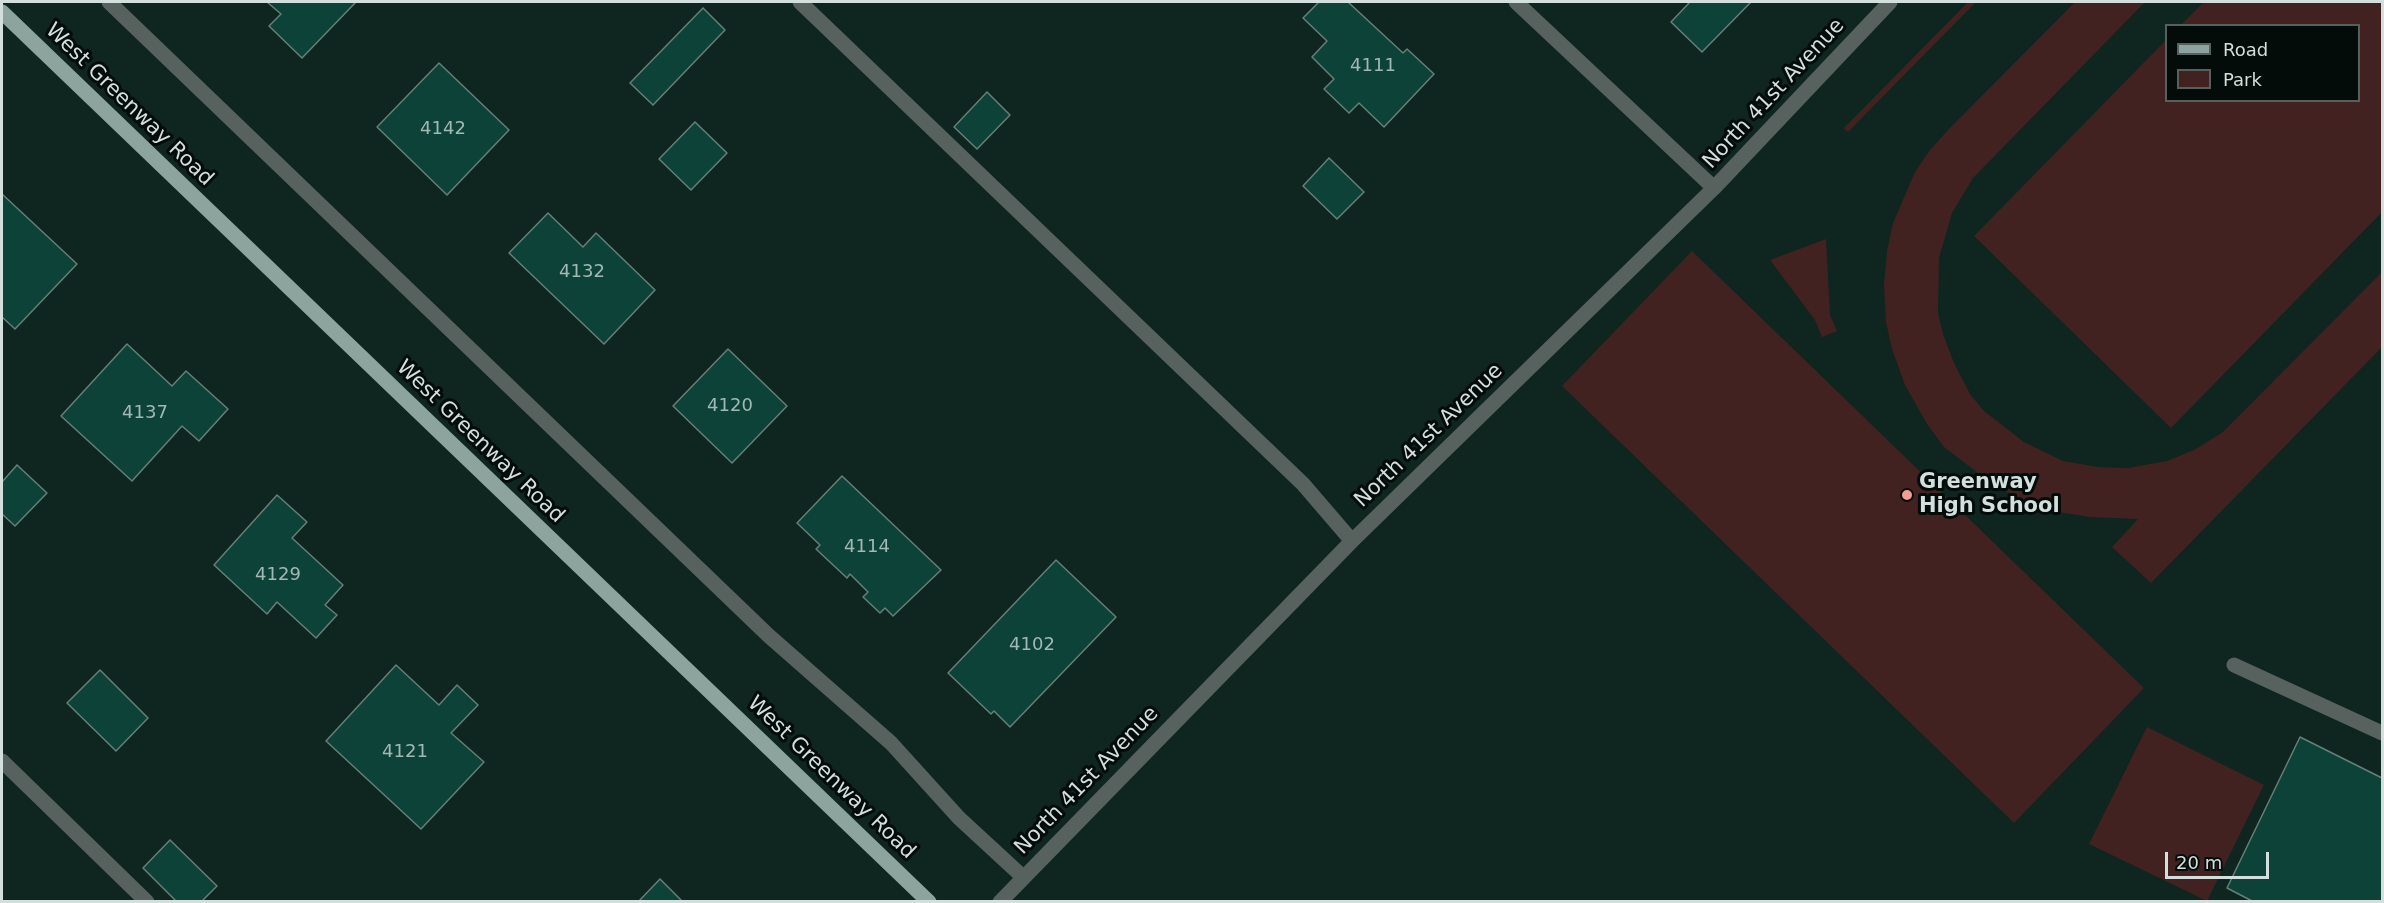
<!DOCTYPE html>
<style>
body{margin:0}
#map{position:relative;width:2384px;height:903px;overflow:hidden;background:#0f2520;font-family:"DejaVu Sans",sans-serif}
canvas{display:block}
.frame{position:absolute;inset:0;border:3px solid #d2dfdc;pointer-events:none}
.legend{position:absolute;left:2165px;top:24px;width:195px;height:78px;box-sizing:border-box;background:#040c0a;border:2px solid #56605e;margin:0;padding:8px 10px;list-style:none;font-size:18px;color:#d2dfdc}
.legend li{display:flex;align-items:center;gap:12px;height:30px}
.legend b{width:30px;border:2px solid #56605e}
.scale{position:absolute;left:2165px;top:852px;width:104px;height:27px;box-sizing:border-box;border:3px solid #d2dfdc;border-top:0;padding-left:8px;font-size:18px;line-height:21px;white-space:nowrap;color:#d2dfdc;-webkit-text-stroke:4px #040c0a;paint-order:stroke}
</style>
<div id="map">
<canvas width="2384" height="903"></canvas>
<div class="frame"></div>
<ul class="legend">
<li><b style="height:8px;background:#8da39d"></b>Road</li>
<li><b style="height:16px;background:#412220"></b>Park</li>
</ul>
<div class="scale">20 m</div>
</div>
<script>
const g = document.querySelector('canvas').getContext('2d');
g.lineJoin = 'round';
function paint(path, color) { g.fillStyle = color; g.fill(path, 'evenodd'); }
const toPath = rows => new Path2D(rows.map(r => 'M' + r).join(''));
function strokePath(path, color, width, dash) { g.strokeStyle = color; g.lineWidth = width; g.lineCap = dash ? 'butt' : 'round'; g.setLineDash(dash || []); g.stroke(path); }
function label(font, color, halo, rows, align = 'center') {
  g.font = font + ' "DejaVu Sans",sans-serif'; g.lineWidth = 6; g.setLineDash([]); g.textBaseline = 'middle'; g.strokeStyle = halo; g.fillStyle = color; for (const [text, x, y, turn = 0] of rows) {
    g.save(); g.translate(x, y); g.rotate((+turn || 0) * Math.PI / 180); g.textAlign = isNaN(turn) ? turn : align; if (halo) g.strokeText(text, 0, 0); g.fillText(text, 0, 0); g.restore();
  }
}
paint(toPath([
 [1968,2,1976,2,1848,132,1844,128],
 [2075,2,2145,2,1973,178,1952,213,1939,258,1938,313,1943,334,1954,363,1970,394,1984,411,2024,442,2063,461,2098,467,2128,468,2167,461,2194,450,2223,432,2382,272,2382,347,2151,583,2112,547,2138,519,2090,517,2044,510,1995,486,1944,447,1927,424,1905,385,1892,349,1886,322,1884,285,1887,251,1893,223,1915,172,1930,150,1948,130],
 [2204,2,2382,2,2382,212,2171,428,1974,236,2166,40,2166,100,2358,100,2358,26,2181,25],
 [1826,239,1830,315,1837,331,1822,337,1815,320,1770,260],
 [1692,251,2144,688,2014,823,1562,386],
 [2147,727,2264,785,2207,901,2089,844]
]), '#412220');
const building = toPath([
 [267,2,356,2,302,58,269,26,281,14,267,2],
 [1319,2,1348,2,1403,53,1407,49,1434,74,1384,127,1359,103,1349,113,1324,89,1334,79,1312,57,1327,41,1303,18,1319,2],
 [1690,2,1751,2,1702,52,1671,22,1690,2],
 [703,8,725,30,653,105,630,83,703,8],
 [439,63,509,130,447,195,377,127,439,63],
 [987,92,1010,115,977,149,954,127,987,92],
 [695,122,727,153,691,190,659,159,695,122],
 [1329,158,1364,192,1337,219,1303,186,1329,158],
 [2,194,77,264,15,329,2,317,2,194],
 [548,213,583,247,596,233,655,290,604,344,509,253,548,213],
 [127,344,172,386,186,371,228,409,199,441,182,426,132,481,61,416,127,344],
 [728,349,787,406,732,463,673,406,728,349],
 [17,465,47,493,15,526,2,514,2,482,17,465],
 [842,476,941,570,893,616,885,608,880,613,863,597,868,592,850,574,847,578,816,549,820,545,797,523,842,476],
 [277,495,307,522,292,538,343,585,325,605,337,615,316,638,277,602,267,614,214,565,277,495],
 [1056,560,1116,617,1010,727,994,711,991,714,948,673,1056,560],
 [396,665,439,705,457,685,478,705,451,733,484,762,421,829,326,741,396,665],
 [100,670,148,718,116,751,67,703,100,670],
 [2300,737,2382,778,2382,902,2254,902,2227,888,2300,737],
 [170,840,217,886,201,902,177,902,143,868,170,840],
 [660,879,683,902,638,902,660,879]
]);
paint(building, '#0d4238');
strokePath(building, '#667f78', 1.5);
strokePath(toPath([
 [109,2,769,636,891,743,959,818,1023,877],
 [800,2,1303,484,1352,541],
 [1516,2,1714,188],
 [2234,665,2382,733],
 [2,761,147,902],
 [1000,902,1352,541,1714,188,1890,2]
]), '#57615e', 15);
strokePath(toPath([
 [2,12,929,902]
]), '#8da39d', 15);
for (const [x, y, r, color] of [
 [1907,495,6,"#f59b96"]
]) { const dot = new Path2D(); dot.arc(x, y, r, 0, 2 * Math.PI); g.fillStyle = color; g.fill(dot); strokePath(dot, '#040c0a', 2); }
label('18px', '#a1b8b3', null, [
 ["4111",1373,66],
 ["4142",443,129],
 ["4132",582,272],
 ["4120",730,406],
 ["4137",145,413],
 ["4114",867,547],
 ["4129",278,575],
 ["4102",1032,645],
 ["4121",405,752]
]);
label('21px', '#d2dfdc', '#040c0a', [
 ["North 41st Avenue",1774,94,-47],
 ["West Greenway Road",129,105,44],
 ["North 41st Avenue",1429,436,-44],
 ["West Greenway Road",480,442,44],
 ["West Greenway Road",831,778,44],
 ["North 41st Avenue",1087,781,-46]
]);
label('bold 21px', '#d2dfdc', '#040c0a', [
 ["Greenway",1919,483],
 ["High School",1919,507]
], 'left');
</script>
